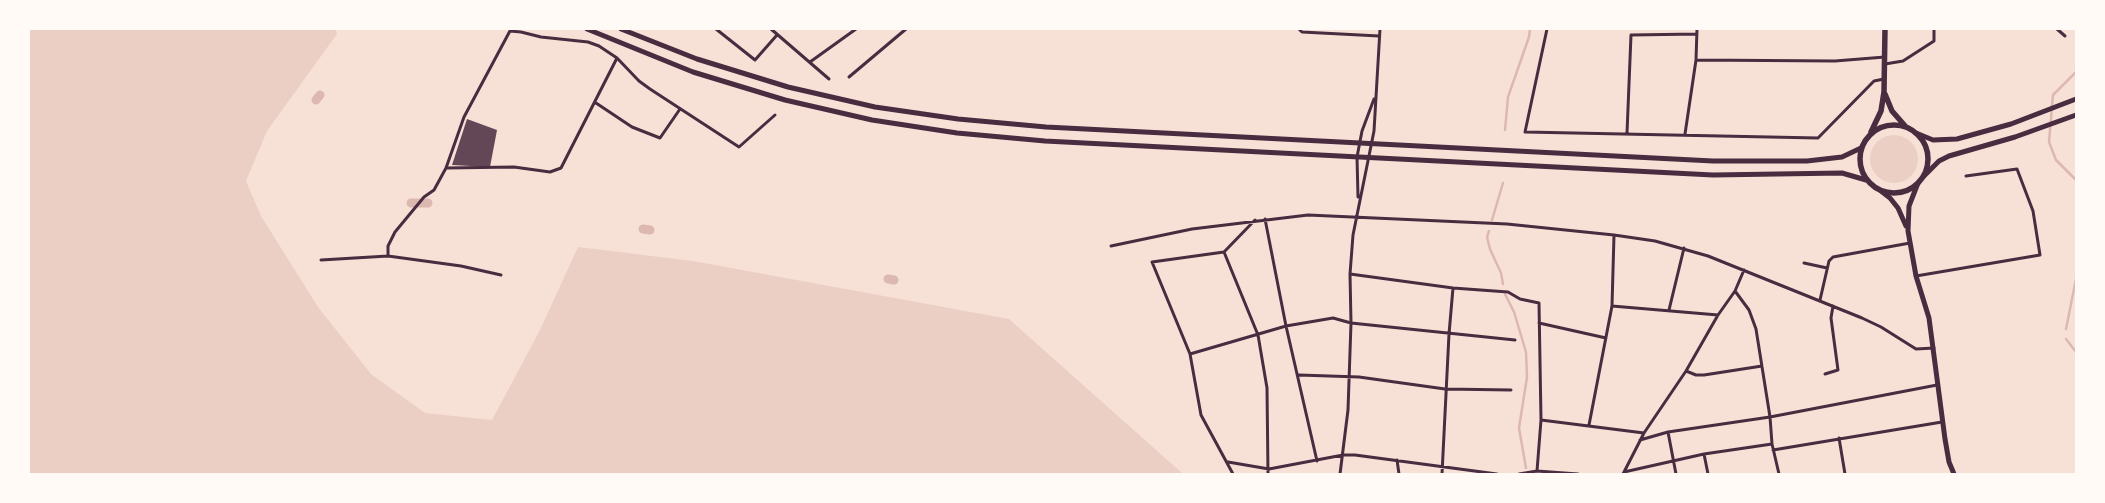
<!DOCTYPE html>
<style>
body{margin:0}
#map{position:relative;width:2105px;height:503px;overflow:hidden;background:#f7e1d7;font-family:"PT Sans",sans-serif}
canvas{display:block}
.frame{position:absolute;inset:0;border:30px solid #fffaf5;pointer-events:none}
</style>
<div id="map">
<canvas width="2105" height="503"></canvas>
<div class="frame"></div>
</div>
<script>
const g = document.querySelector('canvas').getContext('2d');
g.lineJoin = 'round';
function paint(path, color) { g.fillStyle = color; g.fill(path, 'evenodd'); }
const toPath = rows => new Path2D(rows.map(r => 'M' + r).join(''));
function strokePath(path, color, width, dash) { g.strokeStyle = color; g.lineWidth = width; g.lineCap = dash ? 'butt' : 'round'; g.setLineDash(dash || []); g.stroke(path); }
paint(toPath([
 [29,29,335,29,337,34,267,131,246,181,261,216,318,307,371,374,425,413,492,420,539,332,578,247,693,261,1009,319,1183,474,29,474],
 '1870 159a24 24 0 1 1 48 0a24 24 0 1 1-48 0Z'
]), '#ebcfc5');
strokePath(toPath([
 [2076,72,2053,95,2049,142,2056,160,2076,180],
 [1505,130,1508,97,1529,37,1530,29],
 [1492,220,1503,183],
 [1489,231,1487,237,1490,249,1501,273,1503,284],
 [1505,294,1514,312,1526,352,1527,377,1519,428,1526,468],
 [2066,329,2076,279],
 [2066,339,2076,352]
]), '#dcb8b0', 2.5);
strokePath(toPath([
 [316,100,320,95],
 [411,203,428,203],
 [643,229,650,230],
 [888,279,894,280]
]), '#dcb8b0', 9);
paint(toPath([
 [467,119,497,130,490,167,452,165]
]), '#644757');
strokePath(toPath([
 [716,29,755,60,777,35],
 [771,29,829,79],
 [1299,29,1302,32,1379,36],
 [1547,29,1525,132,1818,138,1874,81,1884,79],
 [2057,29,2065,36],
 [510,31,521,32,541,37,588,42,599,46,617,58,639,81,650,89,739,147,775,115],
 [1696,60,1835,61,1885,57],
 [810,62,856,29],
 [1885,64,1903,61,1934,41,1934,29],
 [849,77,906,29],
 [596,103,632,127,660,138,680,109],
 [1627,133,1631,35,1697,34],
 [1685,134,1696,60,1697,29],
 [447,168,514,167,550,172,561,168,617,58],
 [1358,197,1357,157,1362,131,1374,99],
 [1265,219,1286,326,1317,461],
 [1111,246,1192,229,1308,215,1507,224,1614,235,1655,241,1708,256,1862,318,1881,327,1916,349,1934,348],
 [1224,252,1152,262,1190,354,1201,415,1233,474],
 [1224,252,1258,335,1267,388,1268,474],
 [1224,252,1255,220],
 [388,256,388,246,395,232,424,197,434,190,446,168,464,117,511,29],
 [321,260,388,256,461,266,501,275],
 [1804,263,1827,268],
 [1350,274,1453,288,1508,292,1520,299,1539,303,1541,420,1537,471],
 [1916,276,2040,255,2033,211,2017,169,1966,176],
 [1735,291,1749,310,1756,329,1770,417,1772,444,1779,474],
 [1820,300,1829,261,1833,257,1910,243],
 [1612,306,1718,315],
 [1669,310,1684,248],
 [1539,323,1606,338],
 [1190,354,1286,326,1333,318,1351,323,1515,340],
 [1686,371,1696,375,1704,375,1762,366],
 [1825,374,1838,370,1831,318,1833,306],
 [1299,375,1359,377,1445,389,1511,390],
 [1541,420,1644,433],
 [1589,425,1612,306,1614,235],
 [1668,432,1676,474],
 [1839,438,1845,474],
 [1640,440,1668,432,1770,417,1937,385],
 [1773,450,1942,422],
 [1704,454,1708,474],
 [1397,460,1399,474],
 [1228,462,1269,469,1343,455,1355,455,1497,474],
 [1624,472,1704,454,1772,444],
 [1340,474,1348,410,1351,323,1350,274,1353,235,1374,131,1380,29],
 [1442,474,1449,334,1453,288],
 [1519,474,1537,471,1578,474],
 [1623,474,1644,433,1686,371,1718,315,1735,291,1744,270]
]), '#4a2c40', 3);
strokePath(toPath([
 [587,29,693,72,785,100,872,120,957,133,1045,141,1713,175,1842,173,1866,180],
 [621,29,697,59,788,87,875,107,958,119,1046,127,1713,161,1807,161,1842,157,1861,148],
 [1916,133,1933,140,1957,139,2011,124,2076,99],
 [1924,176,1939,161,1949,156,2015,137,2076,115],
 [1918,183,1909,206,1908,231,1916,276,1929,318,1945,439,1949,462,1954,474],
 [1881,191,1890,198,1898,208,1906,226]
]), '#4a2c40', 5);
strokePath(toPath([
 [1885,94,1892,111,1906,127],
 '1860 159a34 34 0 1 1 68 0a34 34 0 1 1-68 0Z',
 [1871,132,1881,111,1884,92,1885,29]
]), '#4a2c40', 5.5);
</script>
